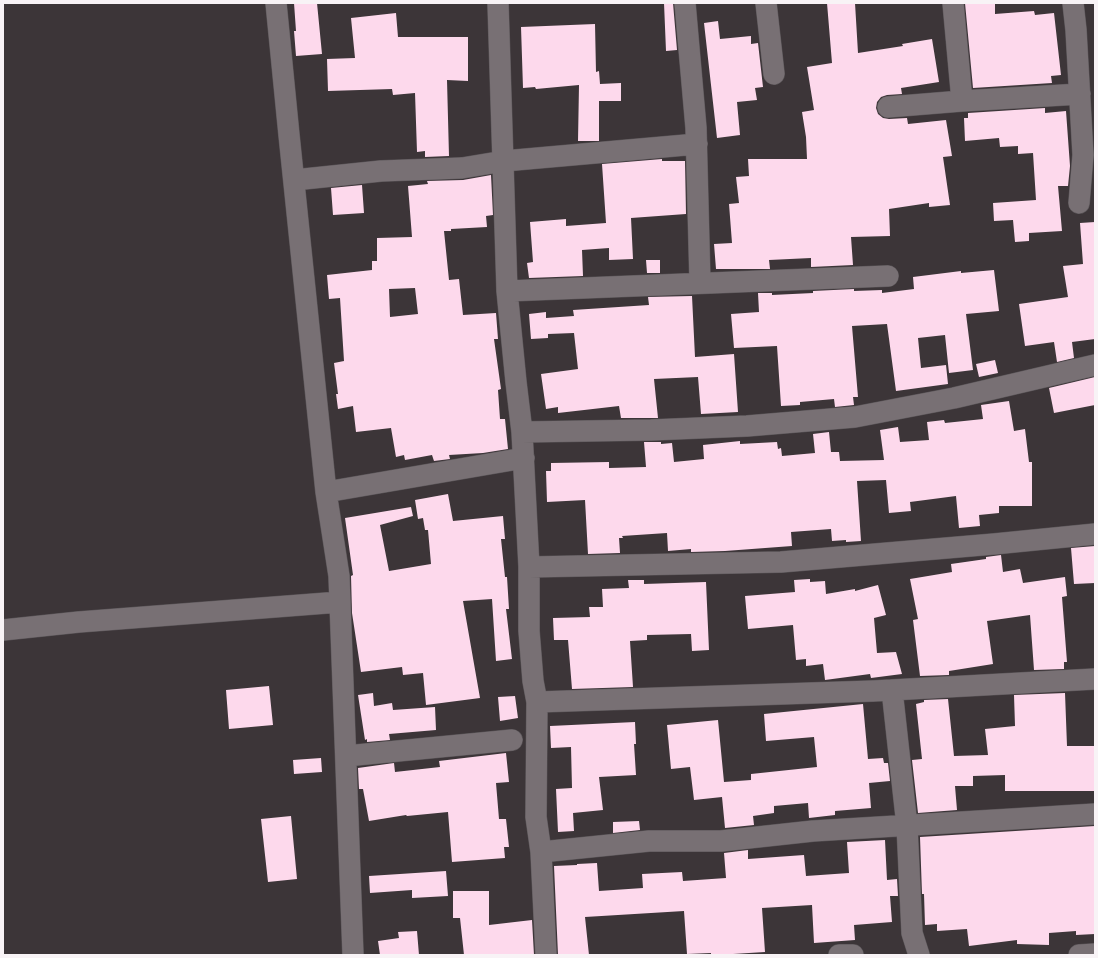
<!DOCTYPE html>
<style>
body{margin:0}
#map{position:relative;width:1098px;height:958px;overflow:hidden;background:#3c3538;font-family:"Open Sans",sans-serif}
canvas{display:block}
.frame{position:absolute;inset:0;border:4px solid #f8f3f6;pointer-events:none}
</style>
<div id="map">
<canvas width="1098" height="958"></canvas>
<div class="frame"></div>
</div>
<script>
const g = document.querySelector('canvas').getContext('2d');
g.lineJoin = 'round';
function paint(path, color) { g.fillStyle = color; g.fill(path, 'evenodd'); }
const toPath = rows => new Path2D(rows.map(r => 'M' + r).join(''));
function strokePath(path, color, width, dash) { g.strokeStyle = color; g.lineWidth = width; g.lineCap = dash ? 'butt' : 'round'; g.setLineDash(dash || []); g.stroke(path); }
paint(toPath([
 [294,3,317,3,322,54,296,56,294,31,296,31],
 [664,3,673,3,677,50,666,51],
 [827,3,855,3,858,53,903,46,902,44,932,39,939,82,901,88,902,94,887,95,881,97,877,102,876,108,878,114,883,118,889,119,907,118,908,124,946,120,952,156,943,157,950,205,929,207,929,203,889,209,890,236,851,237,853,265,811,267,811,258,769,260,770,269,716,269,714,244,732,243,729,204,739,203,736,177,749,176,748,159,807,159,806,137,802,112,814,110,807,67,832,63],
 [965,3,995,3,995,14,1034,11,1035,15,1054,13,1061,75,1051,76,1052,83,973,88],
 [396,13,398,37,468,37,468,81,447,80,449,156,425,157,425,151,417,152,415,93,393,95,392,89,328,91,327,59,355,58,351,18],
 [718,21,720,39,751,36,751,44,758,43,763,87,755,88,757,100,737,102,740,135,717,138,704,23],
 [595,24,596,72,599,71,600,84,621,83,621,101,599,101,599,141,578,141,579,85,536,89,535,87,523,88,521,27],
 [1045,108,1045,113,1066,111,1070,166,1068,186,1058,186,1062,231,1029,233,1029,241,1015,242,1013,220,994,221,993,203,1036,200,1033,153,1018,154,1018,146,1000,147,999,138,965,141,964,118,968,118,968,113],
 [662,159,662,161,685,161,686,214,631,218,633,259,609,260,609,248,582,250,583,276,529,278,527,263,533,262,530,222,566,219,566,226,606,223,602,164],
 [491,175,493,215,486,216,487,227,451,229,451,231,444,231,449,280,459,279,463,315,496,313,498,339,494,339,501,389,498,390,500,419,505,419,508,449,483,453,449,455,450,459,434,461,432,455,405,460,404,455,396,457,391,428,356,432,353,406,338,409,336,394,338,394,334,363,344,361,340,298,329,299,327,275,372,270,372,261,377,261,377,238,412,237,408,186,428,184,427,181,463,180],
 [415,288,418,314,390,317,389,289],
 [362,185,364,213,333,215,331,188],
 [1095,222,1095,339,1072,342,1074,358,1057,362,1054,342,1025,346,1019,304,1068,297,1063,266,1083,264,1080,223],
 [646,260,660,260,660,273,647,273],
 [994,270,999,311,966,314,973,370,949,373,945,335,918,338,921,368,946,365,948,384,896,391,887,324,852,326,858,397,853,397,854,405,835,407,834,399,800,402,800,405,781,406,777,346,734,348,731,314,759,312,758,293,772,293,772,295,813,293,813,291,854,289,854,291,882,290,882,293,914,289,913,277,961,271,961,273],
 [692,296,695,357,734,354,738,412,701,414,698,377,654,379,658,418,621,418,619,406,558,413,558,407,546,409,541,374,578,369,574,333,548,334,548,338,531,339,529,314,546,312,546,318,574,316,573,310,649,305,648,297],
 [995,360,998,373,979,377,976,364],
 [1095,377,1095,405,1054,413,1049,388],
 [1009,401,1014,431,1025,429,1029,462,1032,462,1032,506,999,506,999,513,979,515,980,526,959,528,956,496,910,502,911,511,889,513,886,480,857,481,861,541,846,542,846,540,832,541,831,529,791,532,792,546,725,551,691,552,691,549,668,551,667,533,622,536,623,538,619,538,620,553,588,554,585,500,547,502,546,471,551,471,551,463,609,462,609,468,646,467,644,442,661,442,661,444,672,443,674,462,704,459,703,445,740,441,740,444,777,442,778,449,781,448,782,456,815,453,813,434,829,432,831,452,839,452,840,461,884,460,880,430,898,427,900,442,929,440,927,422,944,420,945,423,983,419,981,405],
 [448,494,453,521,503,516,505,539,501,539,505,577,507,577,509,609,506,609,512,659,496,661,492,599,463,601,480,698,426,705,423,673,403,675,402,667,361,672,352,613,351,576,353,575,345,518,411,507,413,516,380,525,389,571,431,564,428,530,425,530,423,518,418,519,415,500],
 [1095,546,1095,583,1074,584,1071,548],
 [1001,555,1003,572,1020,569,1023,583,1065,577,1067,596,1062,597,1067,662,1064,662,1064,669,1034,670,1030,615,987,621,993,664,949,671,949,675,920,676,913,620,918,619,910,579,952,572,951,564,986,559,986,557],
 [810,579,810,582,825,581,826,594,855,589,855,591,878,585,886,615,874,618,877,653,896,652,902,674,871,678,870,674,825,680,823,664,806,666,806,659,796,660,793,625,748,629,745,596,795,592,794,580],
 [628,580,644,580,644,584,706,582,709,650,692,651,691,634,647,635,647,640,630,641,633,687,572,689,568,640,554,640,553,618,590,617,589,607,603,607,602,589,629,588],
 [269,686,273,725,229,729,226,690],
 [373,693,374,706,392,703,393,710,435,707,436,730,389,734,390,740,367,742,367,739,365,740,358,695],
 [1065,693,1067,746,1095,746,1095,791,1005,791,1005,775,973,776,973,786,955,786,957,810,918,813,912,760,922,759,916,704,924,702,924,700,948,699,954,756,988,755,985,729,1015,726,1014,695],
 [515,696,518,718,500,721,498,697],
 [863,704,868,759,883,758,884,763,888,763,890,781,869,783,871,808,835,811,835,815,809,818,808,803,774,806,774,813,753,816,754,825,725,828,722,797,694,800,690,767,671,769,667,725,718,720,724,782,751,780,751,774,817,767,814,737,766,741,764,714],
 [635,722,636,744,634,744,636,775,599,777,603,810,573,813,574,831,558,832,556,789,572,788,571,747,551,748,550,726],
 [506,753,509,782,496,783,499,819,506,819,509,847,504,847,505,858,452,862,448,812,407,816,406,815,369,821,363,789,359,789,358,768,394,763,395,772,440,767,439,761],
 [321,758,322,772,294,774,293,760],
 [291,816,297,879,268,882,261,819],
 [639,821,640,830,613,833,613,822],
 [1095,826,1095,934,1076,935,1076,931,1049,933,1049,945,1017,944,1017,940,969,946,967,929,937,931,937,924,925,925,924,894,922,894,920,837],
 [885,840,887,880,897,879,898,896,890,896,892,922,854,925,855,940,814,943,812,905,762,908,765,952,733,954,733,955,711,955,711,953,687,954,684,911,585,917,589,955,558,955,554,866,577,865,577,864,597,863,599,891,643,888,642,874,682,872,683,881,726,878,724,853,748,850,748,859,804,855,806,876,849,873,847,842],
 [446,871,448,896,412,898,412,890,370,893,369,876],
 [453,891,489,891,489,925,532,920,534,955,464,955,460,918,453,918],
 [417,931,419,955,380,955,378,941,399,938,398,932]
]), '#fdd9ec');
const minor = toPath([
 [276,3,289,135,326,492,339,576,353,955],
 [498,3,507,291,516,382,522,432,529,567,529,631,533,681,537,702,536,817,541,852,546,955],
 [685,3,696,128,700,283],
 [766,3,774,74],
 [953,3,962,101],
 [1073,3,1076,30,1083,155,1079,203],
 [888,107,962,101,1080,94],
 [294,180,381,171,462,168,504,161,697,144],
 [507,291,888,276],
 [522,432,651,430,747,426,855,417,954,398,1095,365],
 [326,492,524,458],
 [529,567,781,562,994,544,1095,534],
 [3,630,79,622,340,602],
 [892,690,907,826,912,933,919,955],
 [537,702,873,691,1095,679],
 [346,756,512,740],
 [541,852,649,841,721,841,813,831,1095,814],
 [839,955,853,955],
 [1079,955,1095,954]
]);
strokePath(minor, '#5a5558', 22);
strokePath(minor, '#787074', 21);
</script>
